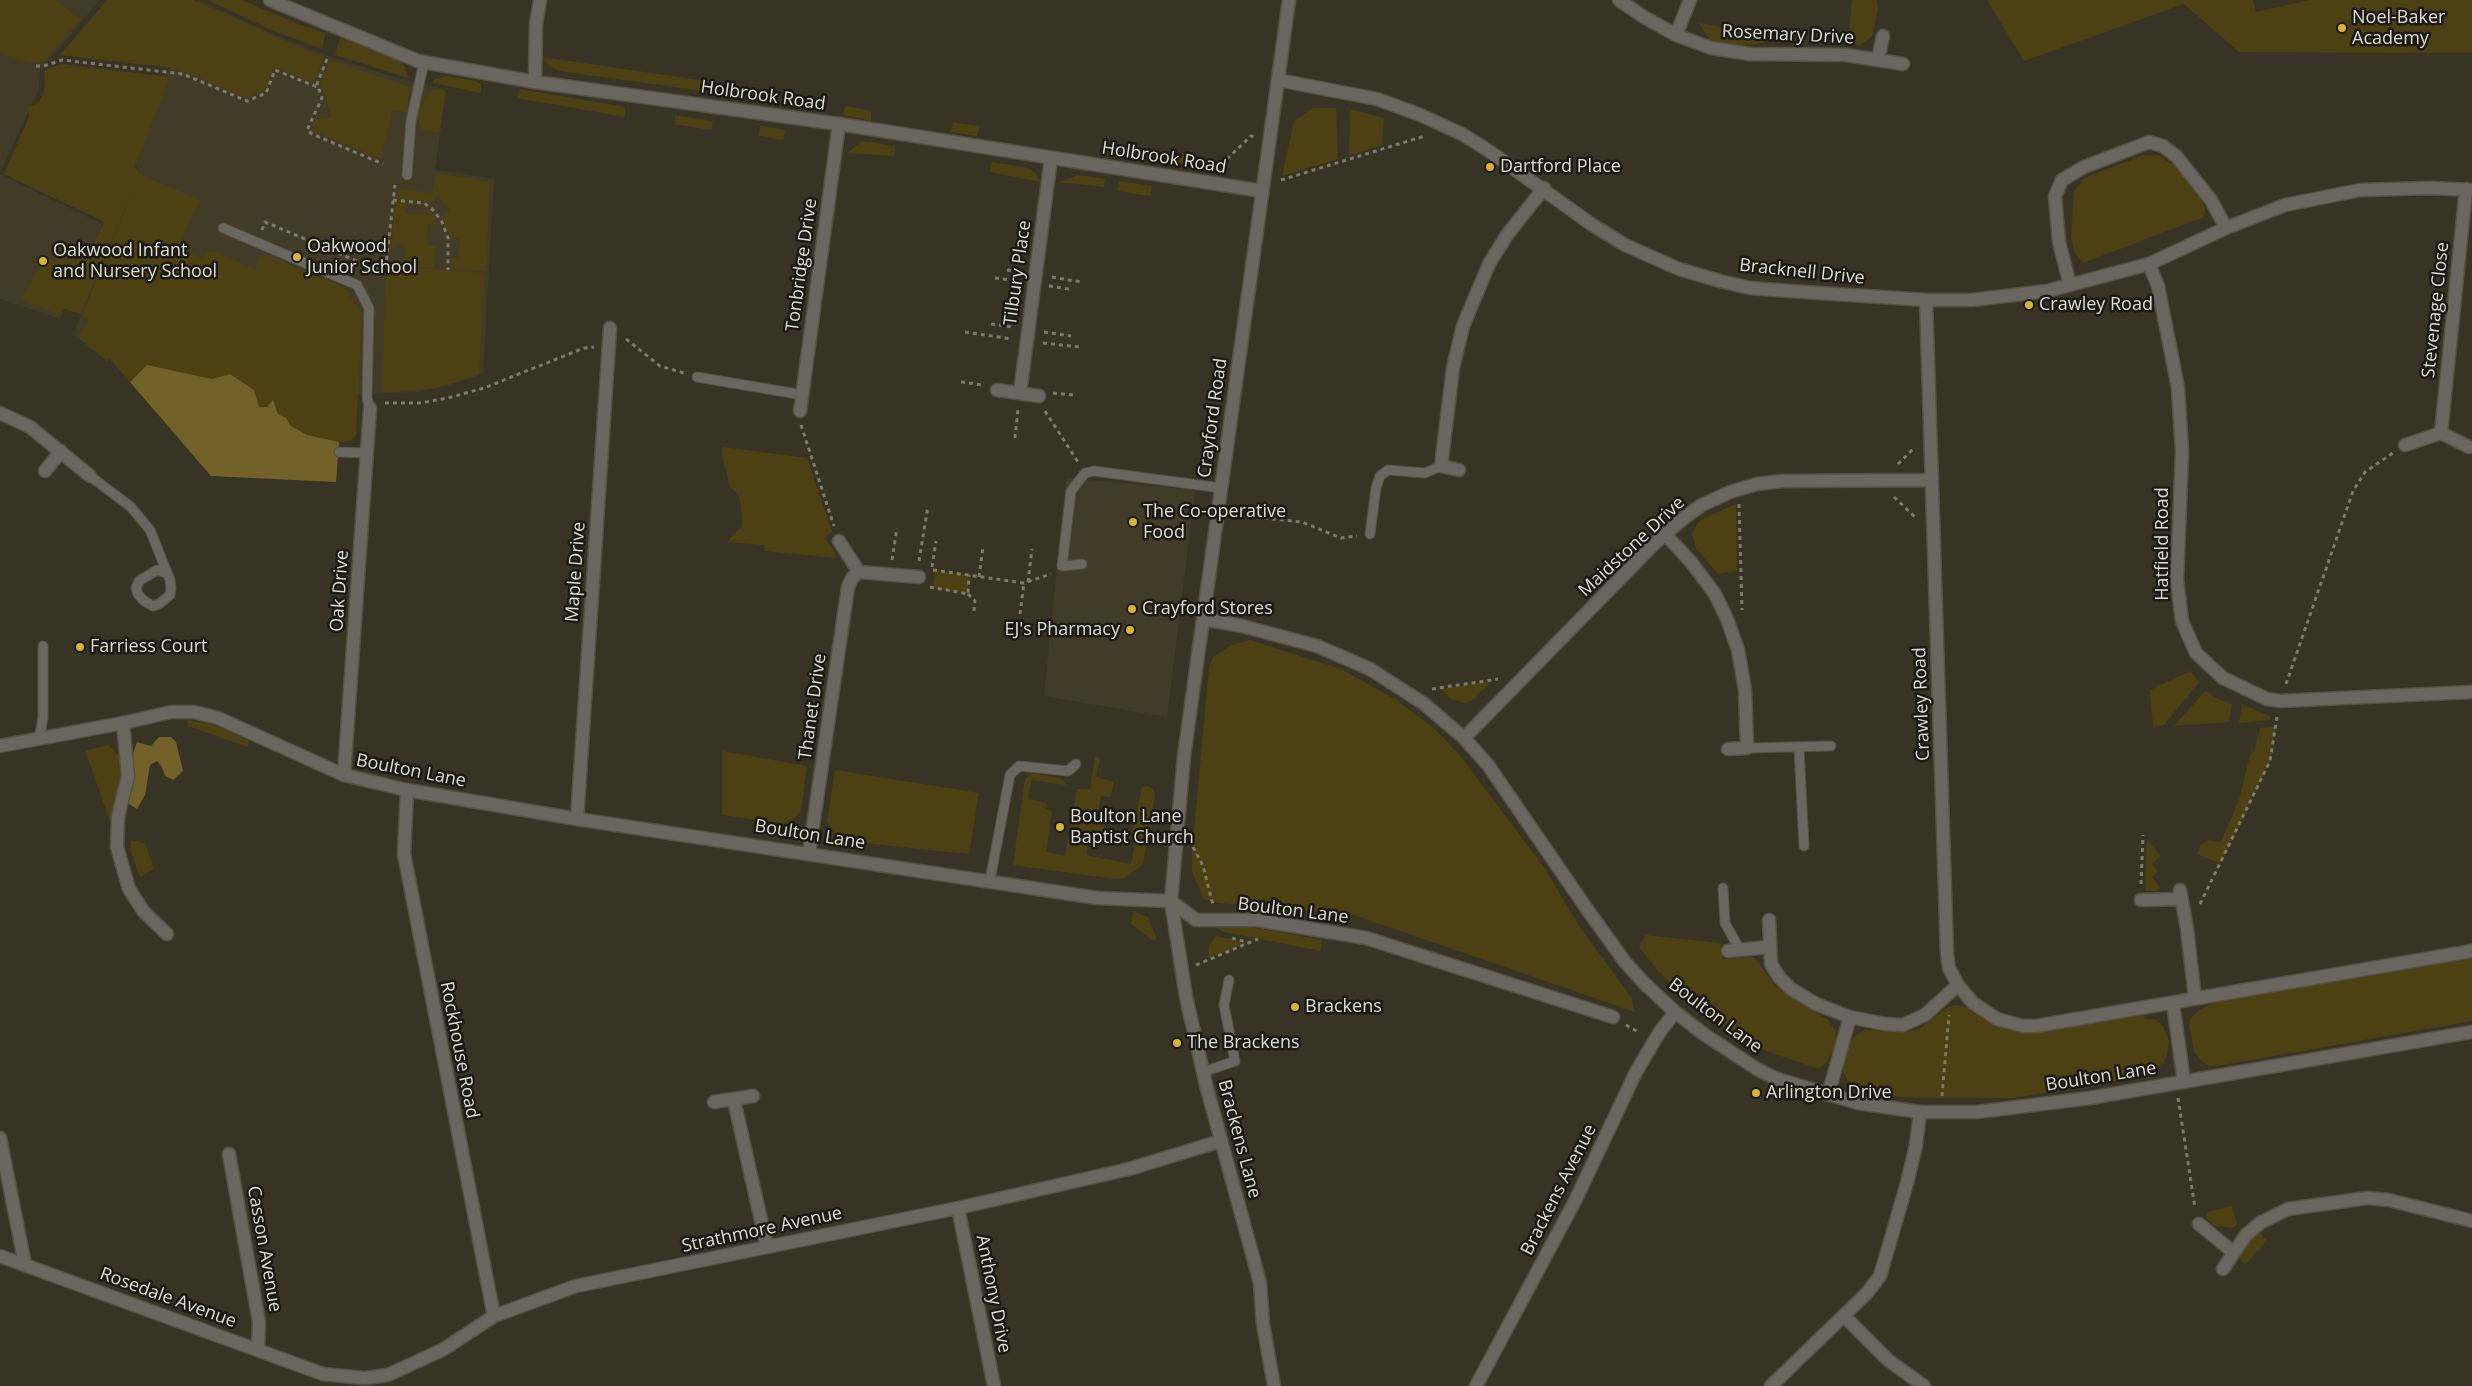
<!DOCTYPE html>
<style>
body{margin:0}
canvas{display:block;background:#373325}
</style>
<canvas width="2472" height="1386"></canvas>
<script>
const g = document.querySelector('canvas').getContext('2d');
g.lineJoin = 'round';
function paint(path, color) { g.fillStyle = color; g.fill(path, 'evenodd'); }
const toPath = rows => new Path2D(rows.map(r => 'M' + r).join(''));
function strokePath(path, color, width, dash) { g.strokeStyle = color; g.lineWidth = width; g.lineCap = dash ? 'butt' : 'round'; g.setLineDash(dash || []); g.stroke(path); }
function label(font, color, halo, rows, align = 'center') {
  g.font = font + ' "Open Sans",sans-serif'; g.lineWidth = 5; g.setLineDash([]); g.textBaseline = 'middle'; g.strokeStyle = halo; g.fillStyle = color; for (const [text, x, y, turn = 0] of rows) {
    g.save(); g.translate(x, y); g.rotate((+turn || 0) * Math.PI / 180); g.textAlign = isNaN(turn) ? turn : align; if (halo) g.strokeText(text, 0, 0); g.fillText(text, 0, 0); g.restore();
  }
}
paint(toPath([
 [0,0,100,0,40,71,39,89,0,172],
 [198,0,277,36,334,58,390,76,446,90,435,170,494,179,483,374,449,385,417,392,342,395,336,482,211,476,110,359,107,361,73,334,140,173,136,165,129,162],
 [0,174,102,224,60,319,0,299],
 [1066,478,1195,490,1167,717,1044,696]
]), '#423b28');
paint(toPath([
 [0,0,56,0,80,20,43,62,33,63,0,53],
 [107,0,193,0,324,58,314,83,274,67,266,89,246,98,182,71,166,67,60,55],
 [208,0,242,0,300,25,326,33,322,49,269,29],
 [1852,0,1877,0,1878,10,1872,36,1861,45,1848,44],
 [1987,0,2253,0,2256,12,2310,0,2472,0,2472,53,2239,52,2184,4,2024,61],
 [1699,23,1778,37,1762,43,1743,45,1720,43,1709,39],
 [340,38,393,56,403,63,409,78,335,55],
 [542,57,705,81,703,91,559,71,548,65],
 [330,60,410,87,407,113,392,110,381,159,313,131,317,119,332,117,320,84],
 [60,64,170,77,135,166,140,174,200,200,178,247,203,259,206,252,216,252,255,269,259,258,265,254,344,288,362,313,356,435,350,441,339,442,307,435,291,426,286,418,278,414,273,400,267,407,259,407,230,374,212,379,147,365,130,382,110,359,107,361,79,338,88,318,82,316,137,181,81,314,64,309,61,316,21,299,43,259,86,259,104,222,4,174,29,117,28,107,38,103,44,92,45,70],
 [447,76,476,81,481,84,481,93,432,83,435,79],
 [725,84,753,88,753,99,724,94],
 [520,89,625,107,625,117,517,98],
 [432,90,446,90,439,133,420,129,418,115,423,100],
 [846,106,871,111,871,121,842,115],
 [1313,108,1336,108,1338,159,1282,176,1294,121],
 [1350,109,1384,118,1382,145,1349,156],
 [675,115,713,121,711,130,674,124],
 [953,123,980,126,977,136,951,132],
 [760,126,786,130,783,140,759,136],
 [862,141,895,146,894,156,847,153],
 [1102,144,1223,161,1224,167,1216,168,1100,155],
 [2144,155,2160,156,2176,167,2202,201,2205,208,2204,217,2083,263,2075,254,2071,237,2074,191,2083,179,2092,175],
 [992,162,1028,168,1034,172,1041,182,990,172],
 [437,173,490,181,486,271,451,269,451,258,458,258,460,238,451,238,442,217,450,210,437,195,430,203,397,198,398,188,432,193],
 [1078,175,1105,179,1104,187,1060,182],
 [1119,181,1152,186,1150,196,1118,191],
 [396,202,406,203,405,214,425,215,427,207,439,223,437,225,428,224,427,246,436,246,434,268,395,265,395,260,401,261,406,257,406,250,402,245,397,245,391,249],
 [386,266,485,273,479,375,432,389,382,393],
 [723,447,807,458,832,531,825,539,836,554,836,558,765,551,764,545,727,542,742,526,741,505,738,494,730,487,722,454],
 [1736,504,1737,571,1718,574,1696,549,1692,534,1698,523,1704,518],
 [935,571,969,575,968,594,933,588],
 [1250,640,1341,669,1395,699,1436,730,1461,757,1546,870,1577,923,1631,997,1635,1012,1354,915,1219,903,1204,899,1192,872,1192,852,1209,668,1213,657,1231,645],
 [2190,671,2199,682,2164,725,2153,727,2150,690],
 [1492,681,1471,701,1465,703,1451,699,1441,689],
 [2205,691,2220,700,2232,704,2229,722,2174,726],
 [2242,704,2271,717,2270,720,2239,723],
 [187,720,209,724,225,729,249,741,248,747,188,726],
 [2276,727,2270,761,2221,864,2197,854,2201,844,2210,840,2221,842,2239,800,2250,755,2254,752,2260,728],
 [109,745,120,757,123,768,119,796,111,823,85,751],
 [722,751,807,766,801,811,796,817,790,822,780,823,722,815],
 [1095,757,1100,758,1096,777,1114,782,1111,797,1101,796,1097,820,1106,822,1103,833,1091,830,1086,855,1131,864,1136,839,1131,838,1142,787,1149,786,1154,790,1155,796,1143,864,1125,878,1114,879,1013,865,1025,779,1032,773,1063,779,1066,785,1031,780,1028,799,1047,803,1045,809,1052,811,1046,852,1065,856,1077,789,1090,789],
 [835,770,979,793,969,854,845,841,836,837,827,821],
 [2147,839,2160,856,2152,864,2158,871,2152,877,2158,885,2160,888,2157,891,2145,891],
 [131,840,145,843,154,869,140,877,130,849],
 [1133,911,1148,917,1157,940,1152,940,1131,924],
 [1219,926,1245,926,1322,940,1321,951,1224,932,1216,928],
 [1646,935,1720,943,1723,959,1752,957,1756,959,1775,986,1784,993,1828,1020,1835,1030,1837,1042,1827,1062,1819,1069,1758,1048,1697,1008,1658,971,1639,947],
 [1216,936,1235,940,1245,945,1208,958,1209,945],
 [2472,958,2472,1021,2217,1066,2210,1066,2203,1063,2194,1051,2189,1025,2190,1019,2199,1010,2213,1003],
 [1956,1005,1965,1007,1982,1019,2004,1029,2026,1033,2039,1033,2144,1015,2145,1019,2155,1019,2163,1026,2169,1041,2167,1055,2163,1063,2148,1075,2013,1098,1917,1098,1872,1094,1849,1085,1843,1070,1847,1048,1857,1034,1866,1030,1910,1032,1921,1028,1948,1007],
 [2232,1206,2237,1225,2233,1228,2214,1226,2206,1218,2208,1212],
 [2258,1232,2267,1240,2245,1265,2237,1256]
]), '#4d4013');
paint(toPath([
 [147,365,212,379,230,374,254,390,259,407,267,407,273,400,278,414,286,418,291,426,307,435,339,442,336,482,211,476,130,382],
 [159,737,171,737,176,742,183,771,173,780,165,776,162,767,157,761,150,765,145,795,137,809,129,804,132,756,137,742,151,746]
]), '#726128');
const service = toPath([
 [407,175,411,121,424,62],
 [223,228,357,285,369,308,367,398,370,408],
 [697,377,803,395],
 [339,452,367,453],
 [90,476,131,507,150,530,170,580,171,588,170,595,159,604,153,606,144,601,138,594,136,588,139,581,157,570,166,573],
 [1370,534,1376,488,1380,476,1388,470,1425,473,1441,466],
 [1082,564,1062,566,1071,491,1085,473,1094,471,1221,488],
 [39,739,43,718,43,646],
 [1747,748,1831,746],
 [1799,748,1804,846],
 [990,880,1010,775,1019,766,1068,771,1076,764],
 [1723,888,1725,923,1740,950],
 [1203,1072,1235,1061,1224,1005,1229,980]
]);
const minor = toPath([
 [1619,0,1644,17,1676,35,1711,48,1750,54,1846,55,1903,64],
 [1676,35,1690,0],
 [1878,60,1883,36],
 [1278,80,1377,99,1418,114,1462,134,1489,151,1591,224,1625,245,1679,269,1720,281,1750,288,1789,291,1926,300,1972,300,2047,291,2149,264,2226,228,2285,205,2360,190,2431,188,2472,190],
 [535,82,536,24,540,0],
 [2149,264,2158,286,2178,388,2182,452,2177,580,2182,621,2196,653,2223,678,2267,699,2280,701,2472,692],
 [2070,285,2059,242,2055,196,2062,180,2084,167,2149,142,2163,146,2176,156,2211,200,2226,228],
 [1926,300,1947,954,1949,968,1958,985],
 [997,390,1039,396],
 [1020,393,1051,158],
 [800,411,839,124],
 [0,413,30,427,90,476],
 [2441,433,2466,189],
 [2405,445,2441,433,2469,447],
 [1459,470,1441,466,1453,368,1463,326,1489,264,1507,235,1544,188],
 [45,471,61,451],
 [1665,534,1691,562,1715,594,1727,619,1738,650,1745,690,1747,748,1728,749],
 [839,541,859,572],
 [123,723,128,776,118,817,117,847,129,889,144,912,167,934],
 [1464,738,1654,544,1685,517,1702,505,1730,492,1757,484,1782,481,1931,480],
 [344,775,370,408],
 [407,790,404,854,494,1316],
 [577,819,610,328],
 [809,853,848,587,852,578,859,572,919,577],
 [2180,890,2187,929,2195,998],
 [2141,900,2181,899],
 [1171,901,1196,920,1257,920,1366,938,1613,1017],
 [1769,920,1771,964,1779,977,1791,989,1816,1004,1850,1017,1885,1024,1903,1025,1925,1015,1958,985,1973,1003,1997,1019,2023,1026,2036,1026,2472,951],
 [1728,951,1769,947],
 [2173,1003,2184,1082],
 [1828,1095,1850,1017],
 [734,1100,767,1247],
 [714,1102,753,1096],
 [0,1138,25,1265],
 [229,1154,259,1322,258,1349],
 [958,1208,994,1386],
 [2199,1224,2233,1252],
 [0,1256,323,1374,364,1378,388,1375,444,1349,494,1316,576,1286,958,1208,1129,1169,1221,1141],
 [2223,1269,2246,1235,2260,1223,2288,1209,2367,1198,2389,1200,2472,1221],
 [1844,1316,1888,1360,1924,1386],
 [1476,1386,1575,1201,1636,1072,1659,1033,1675,1012],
 [1771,1386,1867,1293,1880,1276,1907,1183,1916,1145,1920,1112]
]);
const tertiary = toPath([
 [270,0,418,61,535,82,839,124,1262,191],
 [1203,619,1242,626,1317,646,1370,669,1423,703,1464,738,1488,765,1589,912,1625,962,1644,983,1675,1012,1705,1035,1757,1069,1777,1079,1858,1103,1920,1112,1977,1112,2090,1098,2472,1032],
 [0,746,123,723,171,712,194,712,218,718,344,775,407,790,577,819,1097,898,1171,901],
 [1274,1386,1263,1324,1260,1283,1206,1085,1186,997,1171,901,1184,756,1289,0]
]);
strokePath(service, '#555244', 11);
strokePath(minor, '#555244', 15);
strokePath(tertiary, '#555244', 15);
strokePath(toPath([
 [327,59,317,84,322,98,307,130,312,134,383,164],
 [36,66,44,66,62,60,183,74,247,101,266,93,275,70,317,87],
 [1227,159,1251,136,1255,137],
 [1281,180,1425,136],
 [393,200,424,203,432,209,442,222,448,238,448,270],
 [262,230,265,222,385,273,395,185],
 [1007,270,1021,272],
 [1052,277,1081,282],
 [995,278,1019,281],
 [1049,286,1069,289],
 [991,324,1013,327],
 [965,332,1012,339],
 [1044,332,1071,336],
 [626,339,660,366,684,373],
 [1043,343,1080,347],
 [961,382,983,385],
 [1053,393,1073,395],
 [385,403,420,403,448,398,484,388,584,348,594,347],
 [1045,411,1078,462],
 [801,425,834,526],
 [1015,438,1018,409],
 [1898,464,1915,447],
 [1894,497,1916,518],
 [1739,504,1742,610],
 [1232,515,1302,522,1341,538,1357,536],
 [892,560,897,528],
 [919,561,928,506],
 [932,567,936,541],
 [933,570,1024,583,1051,574],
 [979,577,983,547],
 [1028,582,1032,549],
 [930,587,968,594,969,575],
 [968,594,975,601,974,611],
 [1020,614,1024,583],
 [2286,684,2353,491,2365,472,2393,453],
 [1432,689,1498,679],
 [1193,847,1203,866,1213,905],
 [2141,884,2143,835],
 [2200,904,2270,761,2277,717],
 [1232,938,1250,943],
 [1196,965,1258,939],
 [1626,1025,1640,1033],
 [1942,1096,1949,1015],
 [2178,1098,2195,1208]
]), '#7c796d', 3, [4, 4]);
strokePath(service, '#6a6761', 9);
strokePath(minor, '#6a6761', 12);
strokePath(tertiary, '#6a6761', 12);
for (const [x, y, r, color] of [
 [2342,28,5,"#d8b434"],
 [1490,167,5,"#d8b434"],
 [297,257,5,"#d8b434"],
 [43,261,5,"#d8b434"],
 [2029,305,5,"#d8b434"],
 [1133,522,5,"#d8b434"],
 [1132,609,5,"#d8b434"],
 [1130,630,5,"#d8b434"],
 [80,647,5,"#d8b434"],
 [1060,827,5,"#d8b434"],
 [1295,1007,5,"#d8b434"],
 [1177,1043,5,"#d8b434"],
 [1756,1093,5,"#d8b434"]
]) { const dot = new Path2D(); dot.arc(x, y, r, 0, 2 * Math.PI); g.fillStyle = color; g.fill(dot); strokePath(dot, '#1c1a14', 2); }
label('18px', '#dfddd4', '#1c1a14', [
 ["Noel-Baker",2352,18],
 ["Academy",2352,39],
 ["Dartford Place",1500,167],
 ["Oakwood",307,247],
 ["Junior School",307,268],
 ["Oakwood Infant",53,251],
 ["and Nursery School",53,272],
 ["Crawley Road",2039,305],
 ["The Co-operative",1143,512],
 ["Food",1143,533],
 ["Crayford Stores",1142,609],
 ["EJ's Pharmacy",1120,630,"right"],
 ["Farriess Court",90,647],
 ["Boulton Lane",1070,817],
 ["Baptist Church",1070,838],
 ["Brackens",1305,1007],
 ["The Brackens",1187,1043],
 ["Arlington Drive",1766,1093]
], 'left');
label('18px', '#dfddd4', '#1c1a14', [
 ["Rosemary Drive",1788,35,3],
 ["Holbrook Road",763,96,8],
 ["Holbrook Road",1164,158,9],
 ["Tonbridge Drive",802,265,-82],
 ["Bracknell Drive",1802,272,6],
 ["Tilbury Place",1018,273,-82],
 ["Stevenage Close",2436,310,-84],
 ["Crayford Road",1213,418,-82],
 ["Hatfield Road",2163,544,-90],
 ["Maidstone Drive",1632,547,-43],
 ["Maple Drive",576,572,-86],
 ["Oak Drive",340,591,-86],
 ["Crawley Road",1922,704,-92],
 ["Thanet Drive",813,707,-82],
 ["Boulton Lane",411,771,11],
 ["Boulton Lane",810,835,9],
 ["Boulton Lane",1293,911,7],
 ["Boulton Lane",1715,1016,37],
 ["Rockhouse Road",459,1050,79],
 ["Boulton Lane",2101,1077,-9],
 ["Brackens Lane",1239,1139,75],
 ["Brackens Avenue",1559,1190,-63],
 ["Strathmore Avenue",762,1230,-12],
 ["Casson Avenue",264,1249,80],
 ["Anthony Drive",993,1294,79],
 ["Rosedale Avenue",168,1298,20]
]);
</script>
